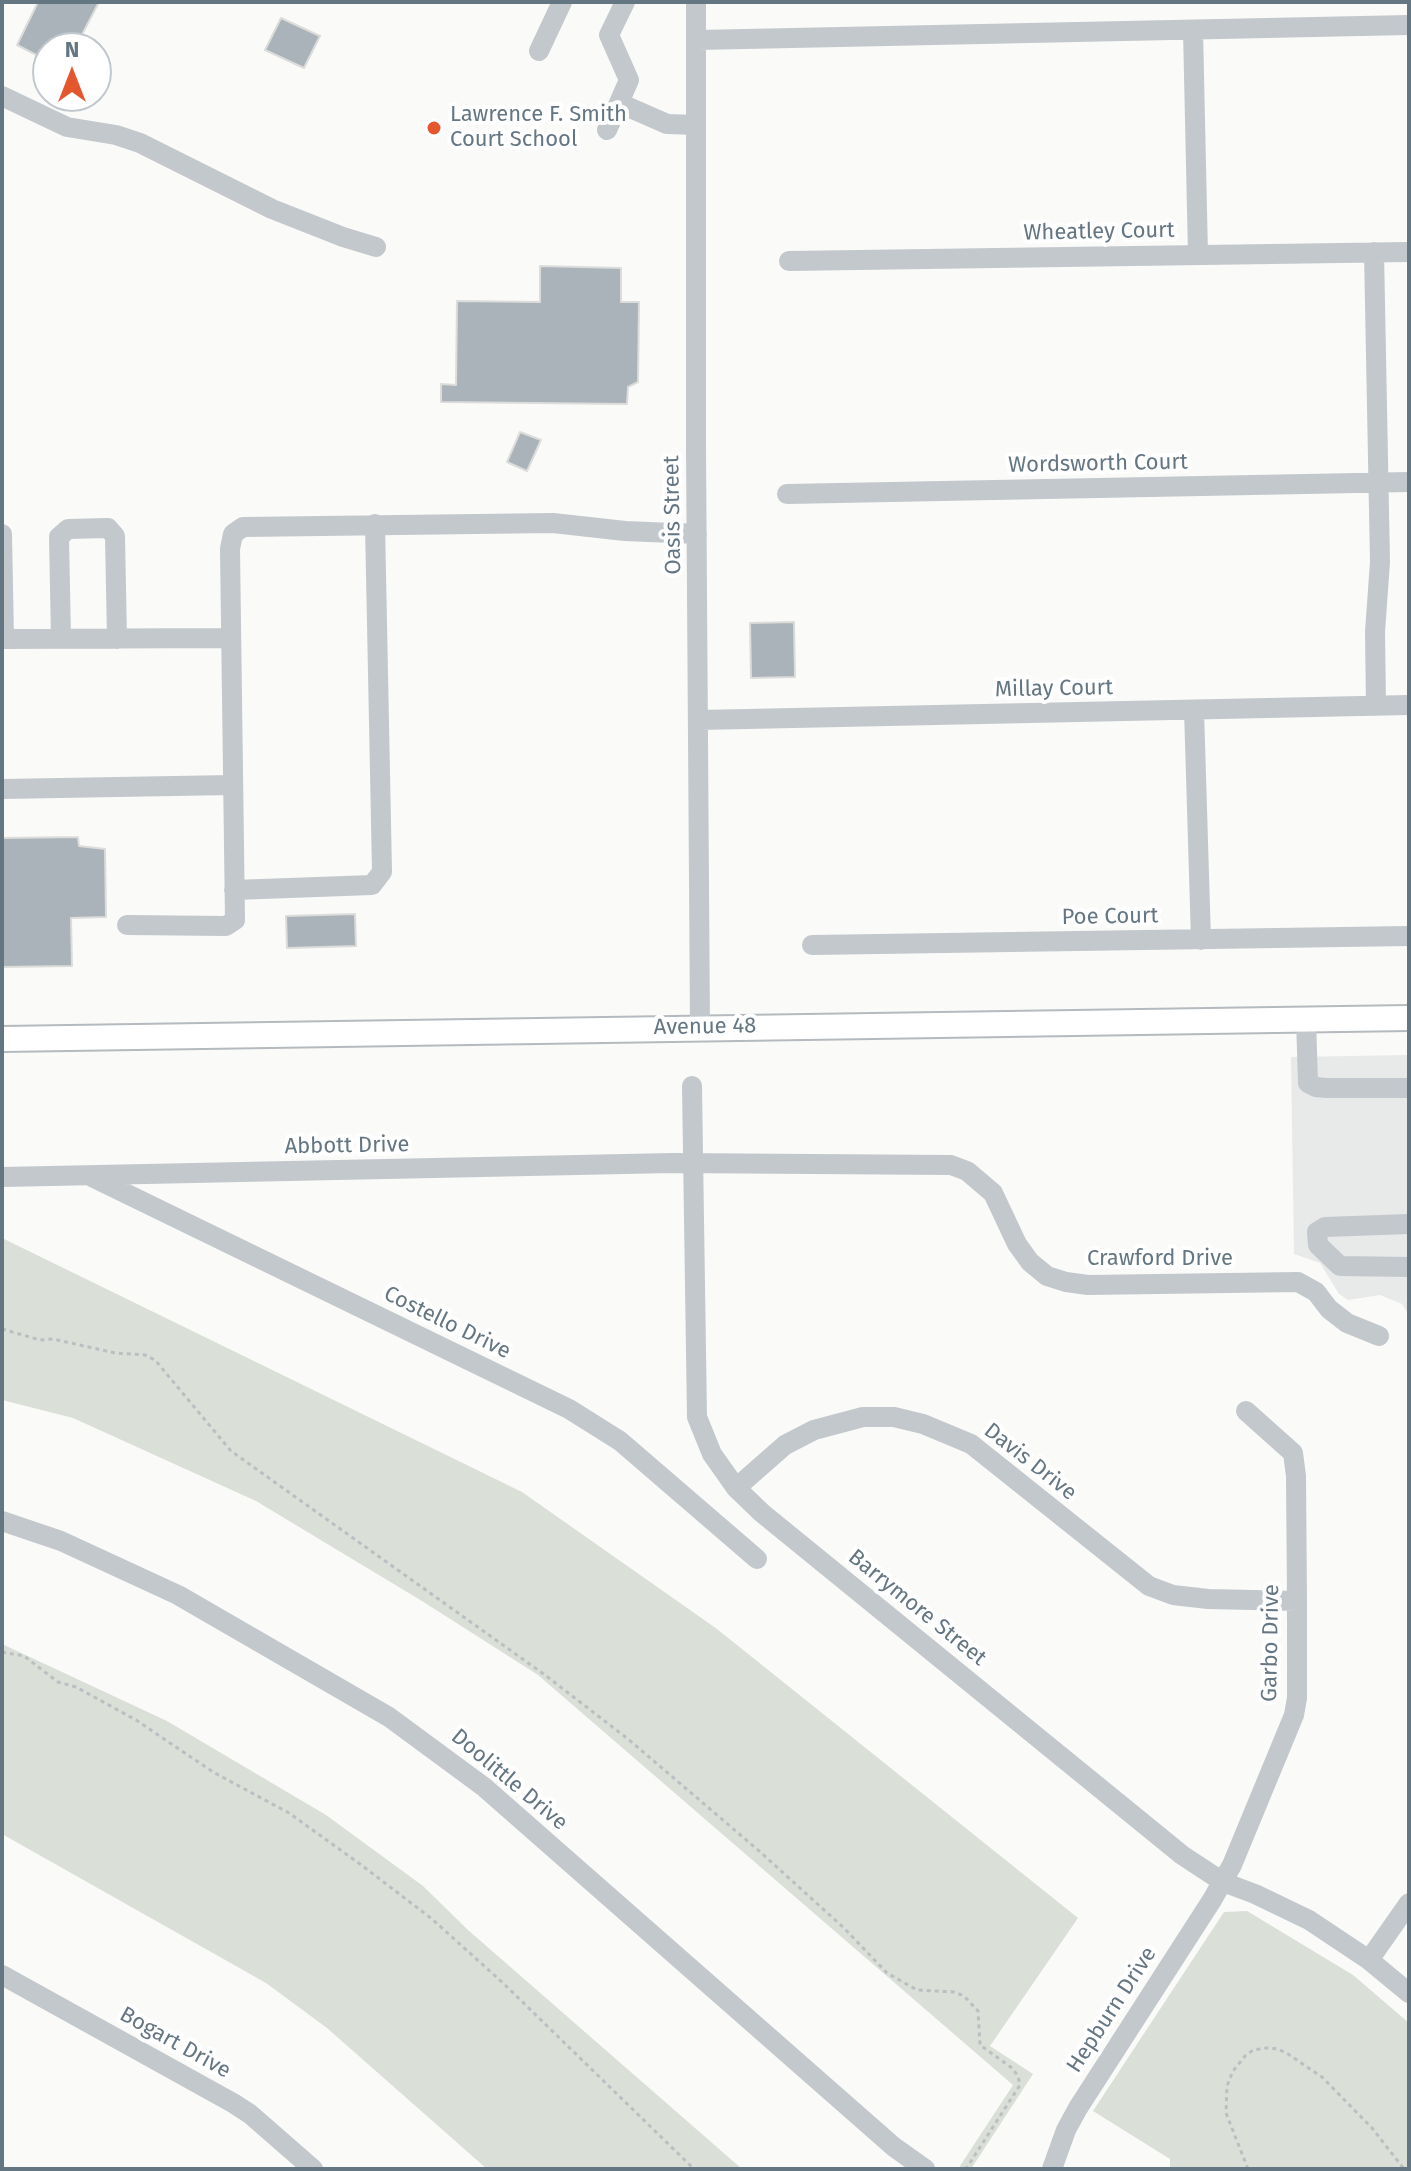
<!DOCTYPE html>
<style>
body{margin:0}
#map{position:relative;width:1411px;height:2171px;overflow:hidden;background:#fafaf8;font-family:"Fira Sans",sans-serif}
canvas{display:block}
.frame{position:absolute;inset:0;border:4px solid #657683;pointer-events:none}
.north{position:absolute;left:32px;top:32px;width:80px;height:80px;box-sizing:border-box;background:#fff;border:2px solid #c1c8cd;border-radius:50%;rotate:0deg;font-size:22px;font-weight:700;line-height:32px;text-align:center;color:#657683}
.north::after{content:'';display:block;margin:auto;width:28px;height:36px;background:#e4572e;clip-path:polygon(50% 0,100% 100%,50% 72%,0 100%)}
</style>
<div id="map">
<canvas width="1411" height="2171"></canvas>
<div class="frame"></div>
<div class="north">N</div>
</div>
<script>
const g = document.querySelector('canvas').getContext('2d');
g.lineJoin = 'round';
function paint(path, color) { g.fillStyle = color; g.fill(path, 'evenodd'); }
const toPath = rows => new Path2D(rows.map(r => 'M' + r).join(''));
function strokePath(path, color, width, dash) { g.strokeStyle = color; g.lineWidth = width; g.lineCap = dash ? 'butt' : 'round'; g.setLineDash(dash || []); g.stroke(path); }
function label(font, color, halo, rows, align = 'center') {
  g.font = font + ' "Fira Sans",sans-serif'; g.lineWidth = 8; g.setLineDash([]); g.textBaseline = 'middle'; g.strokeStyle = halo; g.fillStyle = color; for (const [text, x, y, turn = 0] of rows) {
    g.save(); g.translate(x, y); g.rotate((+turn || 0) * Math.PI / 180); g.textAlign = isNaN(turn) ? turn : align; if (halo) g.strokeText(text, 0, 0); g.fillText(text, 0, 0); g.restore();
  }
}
paint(toPath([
 [1409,1055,1409,1315,1402,1304,1380,1295,1348,1300,1339,1294,1320,1263,1294,1254,1291,1057]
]), '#e8e9e9');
paint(toPath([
 [2,1238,522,1492,717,1629,1078,1918,990,2046,1033,2074,971,2169,958,2169,1013,2085,538,1675,422,1601,256,1501,73,1418,2,1400],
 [2,1644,167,1721,326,1815,423,1886,468,1930,742,2169,487,2169,327,2028,266,1983,2,1834],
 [1247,1911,1353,1975,1409,2023,1409,2169,1170,2169,1170,2159,1093,2111,1224,1912]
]), '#dadfd7');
const building = toPath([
 [38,2,99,2,75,48,48,48,48,61,17,45,38,2],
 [281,18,320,36,304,68,265,50,281,18],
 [540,266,621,268,621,302,639,302,638,382,628,387,627,404,441,402,441,384,456,385,457,301,540,302,540,266],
 [520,432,541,440,527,471,507,462,520,432],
 [794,622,795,677,751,678,750,623,794,622],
 [78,837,79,846,105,849,106,917,71,918,72,966,2,967,2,838,78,837],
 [355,914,356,946,287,948,286,916,355,914]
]);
paint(building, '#aab3b9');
strokePath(building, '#dcdcda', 2);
const major = toPath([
 [2,1039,1409,1018]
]);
strokePath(major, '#b5babe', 28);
strokePath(toPath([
 [2,1329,40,1340,53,1339,115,1353,145,1355,155,1360,231,1451,545,1675,628,1739,758,1850,844,1928,887,1973,917,1990,954,1992,964,1996,978,2011,980,2045,1012,2068,1018,2076,1020,2085,966,2169],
 [2,1652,24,1656,58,1682,76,1687,136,1720,213,1772,289,1813,360,1864,432,1919,503,1983,694,2169],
 [1248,2169,1226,2113,1227,2086,1233,2071,1245,2056,1253,2050,1267,2048,1278,2049,1288,2054,1322,2077,1372,2128,1404,2169]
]), '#bbbfc2', 3, [4, 4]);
strokePath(toPath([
 [696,2,696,449,700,1027],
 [1193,30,1198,255],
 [697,40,1409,25],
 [539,51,562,2],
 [2,96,67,127,116,135,140,143,272,209,343,237,376,247],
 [619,103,667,124,696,125],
 [607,130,629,80,609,35,625,2],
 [1374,252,1380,562,1375,632,1376,706],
 [789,261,1409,252],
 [787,494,1409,482],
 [2,534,4,639],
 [2,639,230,638],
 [61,639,59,537,68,529,108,528,115,536,117,639],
 [1194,710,1201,940],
 [699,720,1409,705],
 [2,789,232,785],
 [234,890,372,885,382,872,375,524],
 [127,925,226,926,235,920,230,549,233,534,243,527,553,523,625,531,697,534],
 [812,945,1409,936],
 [1306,1019,1308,1083,1316,1087,1326,1088,1409,1088],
 [692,1086,697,1417,712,1454,736,1488,762,1513,1182,1855,1223,1882,1255,1894,1309,1920,1369,1960,1409,1993],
 [2,1177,673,1163,951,1165,967,1171,993,1193,1017,1244,1030,1262,1047,1276,1066,1282,1088,1285,1298,1282,1316,1292,1329,1309,1347,1323,1379,1336],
 [92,1177,569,1409,620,1441,757,1559],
 [1409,1224,1325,1227,1317,1232,1318,1245,1340,1266,1409,1267],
 [736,1488,785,1445,814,1430,863,1417,894,1417,923,1424,971,1444,1149,1586,1173,1595,1208,1599,1297,1601],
 [2,1521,61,1541,178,1595,389,1717,484,1787,894,2147,925,2169],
 [1369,1960,1409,1903],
 [2,1975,233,2103,250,2114,313,2169],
 [1052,2169,1066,2130,1078,2108,1212,1900,1232,1865,1294,1715,1297,1698,1297,1601,1296,1476,1293,1453,1246,1411]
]), '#c3c8cc', 20);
strokePath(major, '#fff', 24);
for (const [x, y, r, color] of [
 [434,128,8,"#e4572e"]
]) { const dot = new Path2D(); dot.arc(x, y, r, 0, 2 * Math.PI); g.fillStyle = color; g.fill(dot); strokePath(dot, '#fff', 3); }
label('22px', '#657683', '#fff', [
 ["Lawrence F. Smith",450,115],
 ["Court School",450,140]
], 'left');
label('22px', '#657683', '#fff', [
 ["Wheatley Court",1099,232,-1],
 ["Wordsworth Court",1098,464,-1],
 ["Oasis Street",673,515,-91],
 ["Millay Court",1054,689,-1],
 ["Poe Court",1110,917,-1],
 ["Avenue 48",705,1027,-1],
 ["Abbott Drive",347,1146,-1],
 ["Crawford Drive",1160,1259],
 ["Costello Drive",447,1323,26],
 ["Davis Drive",1030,1462,38],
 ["Barrymore Street",917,1608,39],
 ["Garbo Drive",1271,1643,-89],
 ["Doolittle Drive",509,1780,40],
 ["Hepburn Drive",1112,2010,-57],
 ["Bogart Drive",175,2043,29]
]);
</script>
